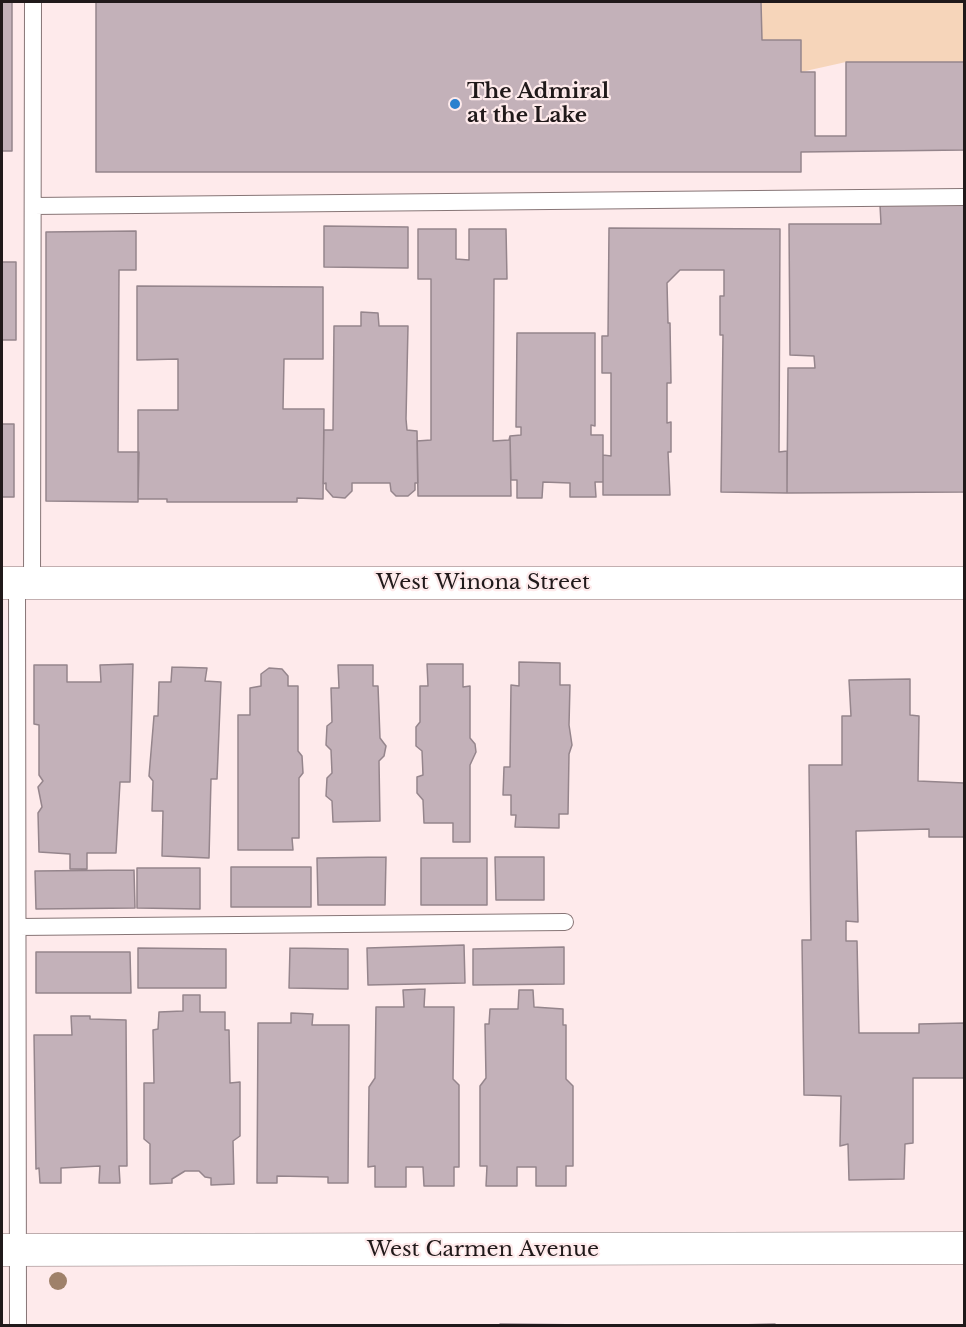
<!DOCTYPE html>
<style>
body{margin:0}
#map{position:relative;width:966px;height:1327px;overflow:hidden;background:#feeaeb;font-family:"Libre Baskerville",serif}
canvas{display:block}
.frame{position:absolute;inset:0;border:3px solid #20191a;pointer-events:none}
</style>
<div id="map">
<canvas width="966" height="1327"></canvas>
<div class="frame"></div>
</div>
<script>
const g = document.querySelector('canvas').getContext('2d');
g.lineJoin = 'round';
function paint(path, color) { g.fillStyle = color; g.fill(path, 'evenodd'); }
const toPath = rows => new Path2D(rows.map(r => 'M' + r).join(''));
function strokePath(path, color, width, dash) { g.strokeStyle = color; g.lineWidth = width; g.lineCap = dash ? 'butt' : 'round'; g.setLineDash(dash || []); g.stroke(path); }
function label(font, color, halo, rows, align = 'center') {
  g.font = font + ' "Libre Baskerville",serif'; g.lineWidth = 4.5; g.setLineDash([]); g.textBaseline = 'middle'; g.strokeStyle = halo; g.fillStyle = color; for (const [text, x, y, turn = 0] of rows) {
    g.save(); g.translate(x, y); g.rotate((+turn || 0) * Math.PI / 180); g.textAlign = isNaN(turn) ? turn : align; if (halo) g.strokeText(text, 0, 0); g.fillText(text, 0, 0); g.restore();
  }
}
paint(toPath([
 [761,2,964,2,964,62,846,62,801,72,800,40,762,40]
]), '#f6d5ba');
const building = toPath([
 [2,2,12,2,12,151,2,151,2,2],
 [96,2,761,2,762,40,801,40,801,72,815,72,815,136,846,136,846,62,964,62,964,150,801,152,801,172,96,172,96,2],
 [880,205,964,205,964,492,787,493,788,368,815,368,814,356,790,355,789,224,881,224,880,205],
 [324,226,408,227,408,268,324,267,324,226],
 [609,228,780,229,779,452,787,451,787,493,721,492,723,335,720,335,720,296,724,296,724,270,680,270,667,283,668,323,670,323,671,383,667,383,667,423,671,422,671,452,668,452,670,495,603,495,603,455,611,456,611,373,602,373,602,336,608,336,609,228],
 [418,229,456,229,456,259,469,260,469,229,506,229,507,279,494,279,493,441,509,440,510,436,511,496,418,496,417,441,431,440,431,279,418,279,418,229],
 [136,231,136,270,119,270,118,452,139,452,138,502,46,501,46,232,136,231],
 [2,262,16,262,16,340,2,340,2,262],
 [137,286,323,287,323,359,284,359,283,409,324,409,323,499,297,498,297,502,167,502,167,499,138,499,138,410,178,410,178,359,137,360,137,286],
 [361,312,378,313,379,326,408,326,406,419,407,430,417,431,418,483,415,483,415,490,408,496,396,496,391,491,390,483,352,483,352,491,345,498,333,497,326,489,326,483,323,484,324,430,333,430,334,326,361,326,361,312],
 [517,333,595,333,595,426,591,425,591,435,603,435,603,482,595,482,596,497,570,497,570,483,543,482,542,498,517,498,517,480,511,480,510,436,521,435,521,427,516,427,517,333],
 [2,424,14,424,14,497,2,497,2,424],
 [519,662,560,663,560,685,570,685,569,725,572,745,569,754,568,814,559,814,559,828,515,827,516,815,511,815,511,795,503,795,504,767,510,767,511,685,519,686,519,662],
 [133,664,130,782,120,782,116,853,87,853,87,869,70,869,70,854,39,852,38,813,42,807,38,787,43,781,39,775,39,725,34,724,34,665,67,665,67,682,101,682,100,665,133,664],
 [427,664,463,664,463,687,470,686,470,738,475,744,476,752,470,765,470,842,453,842,453,823,424,823,423,800,417,793,417,777,423,775,422,751,416,746,416,727,420,722,420,686,428,686,427,664],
 [338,665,373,665,373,686,378,686,380,738,386,746,384,756,379,761,380,821,333,822,332,801,326,796,327,778,332,773,331,750,326,745,327,726,332,722,331,688,339,688,338,665],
 [172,667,207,668,205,681,221,682,217,779,211,779,209,858,162,856,163,811,152,811,153,781,149,776,154,716,158,716,159,682,171,682,172,667],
 [269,668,282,669,288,676,288,686,298,686,298,751,302,756,303,773,299,778,299,838,292,838,293,850,238,850,238,715,250,715,250,688,261,686,261,674,269,668],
 [910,679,910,715,919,716,918,781,964,783,964,837,929,837,929,829,856,831,858,922,846,921,846,941,857,941,859,1033,919,1033,919,1024,964,1023,964,1078,913,1078,913,1143,905,1144,904,1179,849,1180,848,1144,840,1146,841,1096,804,1095,802,940,811,940,809,765,842,765,842,716,851,716,849,680,910,679],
 [386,857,385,905,318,905,317,858,386,857],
 [495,857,544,857,544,900,496,900,495,857],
 [421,858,487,858,487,905,421,905,421,858],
 [231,867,311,867,311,907,231,907,231,867],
 [137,868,200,868,200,909,137,908,137,868],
 [134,870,135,908,36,909,35,871,134,870],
 [464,945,465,983,368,985,367,948,464,945],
 [564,947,564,984,473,985,473,949,564,947],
 [138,948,226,949,226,988,138,988,138,948],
 [290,948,348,949,348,989,289,988,290,948],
 [36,952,130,952,131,993,36,993,36,952],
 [425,989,424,1007,454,1007,453,1079,459,1085,459,1167,454,1167,454,1186,424,1186,423,1167,406,1167,406,1187,375,1187,375,1166,368,1167,369,1087,375,1078,376,1007,404,1007,403,990,425,989],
 [519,990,533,990,534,1007,563,1009,563,1025,566,1025,566,1079,573,1086,573,1166,566,1166,566,1186,536,1186,536,1167,517,1167,517,1186,486,1186,487,1166,480,1166,480,1086,486,1078,485,1024,489,1024,490,1009,518,1009,519,990],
 [183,995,200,995,200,1012,225,1012,225,1030,229,1030,230,1083,240,1082,240,1136,233,1141,234,1184,211,1185,211,1178,205,1177,199,1171,185,1171,172,1179,172,1183,150,1184,150,1144,144,1139,144,1083,154,1083,153,1030,158,1029,159,1012,183,1011,183,995],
 [291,1013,313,1014,312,1025,349,1025,348,1183,328,1183,328,1177,277,1176,277,1183,257,1183,258,1023,291,1023,291,1013],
 [71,1016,90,1016,90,1019,126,1020,127,1166,119,1166,120,1183,99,1183,100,1166,61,1168,61,1183,40,1183,39,1168,36,1169,34,1035,72,1035,71,1016],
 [500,1324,589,1325,589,1326,500,1326,500,1324],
 [775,1324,775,1326,704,1326,775,1324]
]);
paint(building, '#c3b1b9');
strokePath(building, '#95858c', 1.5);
const service = toPath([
 [33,206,964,197],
 [32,582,33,2],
 [17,583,18,1326],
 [18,927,565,922]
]);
const minor = toPath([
 [2,583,964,583],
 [2,1250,964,1248]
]);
strokePath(service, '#877576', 18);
strokePath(minor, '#877576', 33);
strokePath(service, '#fff', 16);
strokePath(minor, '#fff', 32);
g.fillStyle = '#9f816a';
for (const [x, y] of [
 [58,1281]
]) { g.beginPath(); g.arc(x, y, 9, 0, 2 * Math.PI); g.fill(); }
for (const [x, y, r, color] of [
 [455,104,6,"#2b81cf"]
]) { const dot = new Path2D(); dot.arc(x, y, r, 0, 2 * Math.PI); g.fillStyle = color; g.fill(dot); strokePath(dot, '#feeaeb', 2); }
label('bold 21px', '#20191a', '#feeaeb', [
 ["The Admiral",467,92],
 ["at the Lake",467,116]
], 'left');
label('21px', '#20191a', '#feeaeb', [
 ["West Winona Street",483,583],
 ["West Carmen Avenue",483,1250]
]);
</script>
